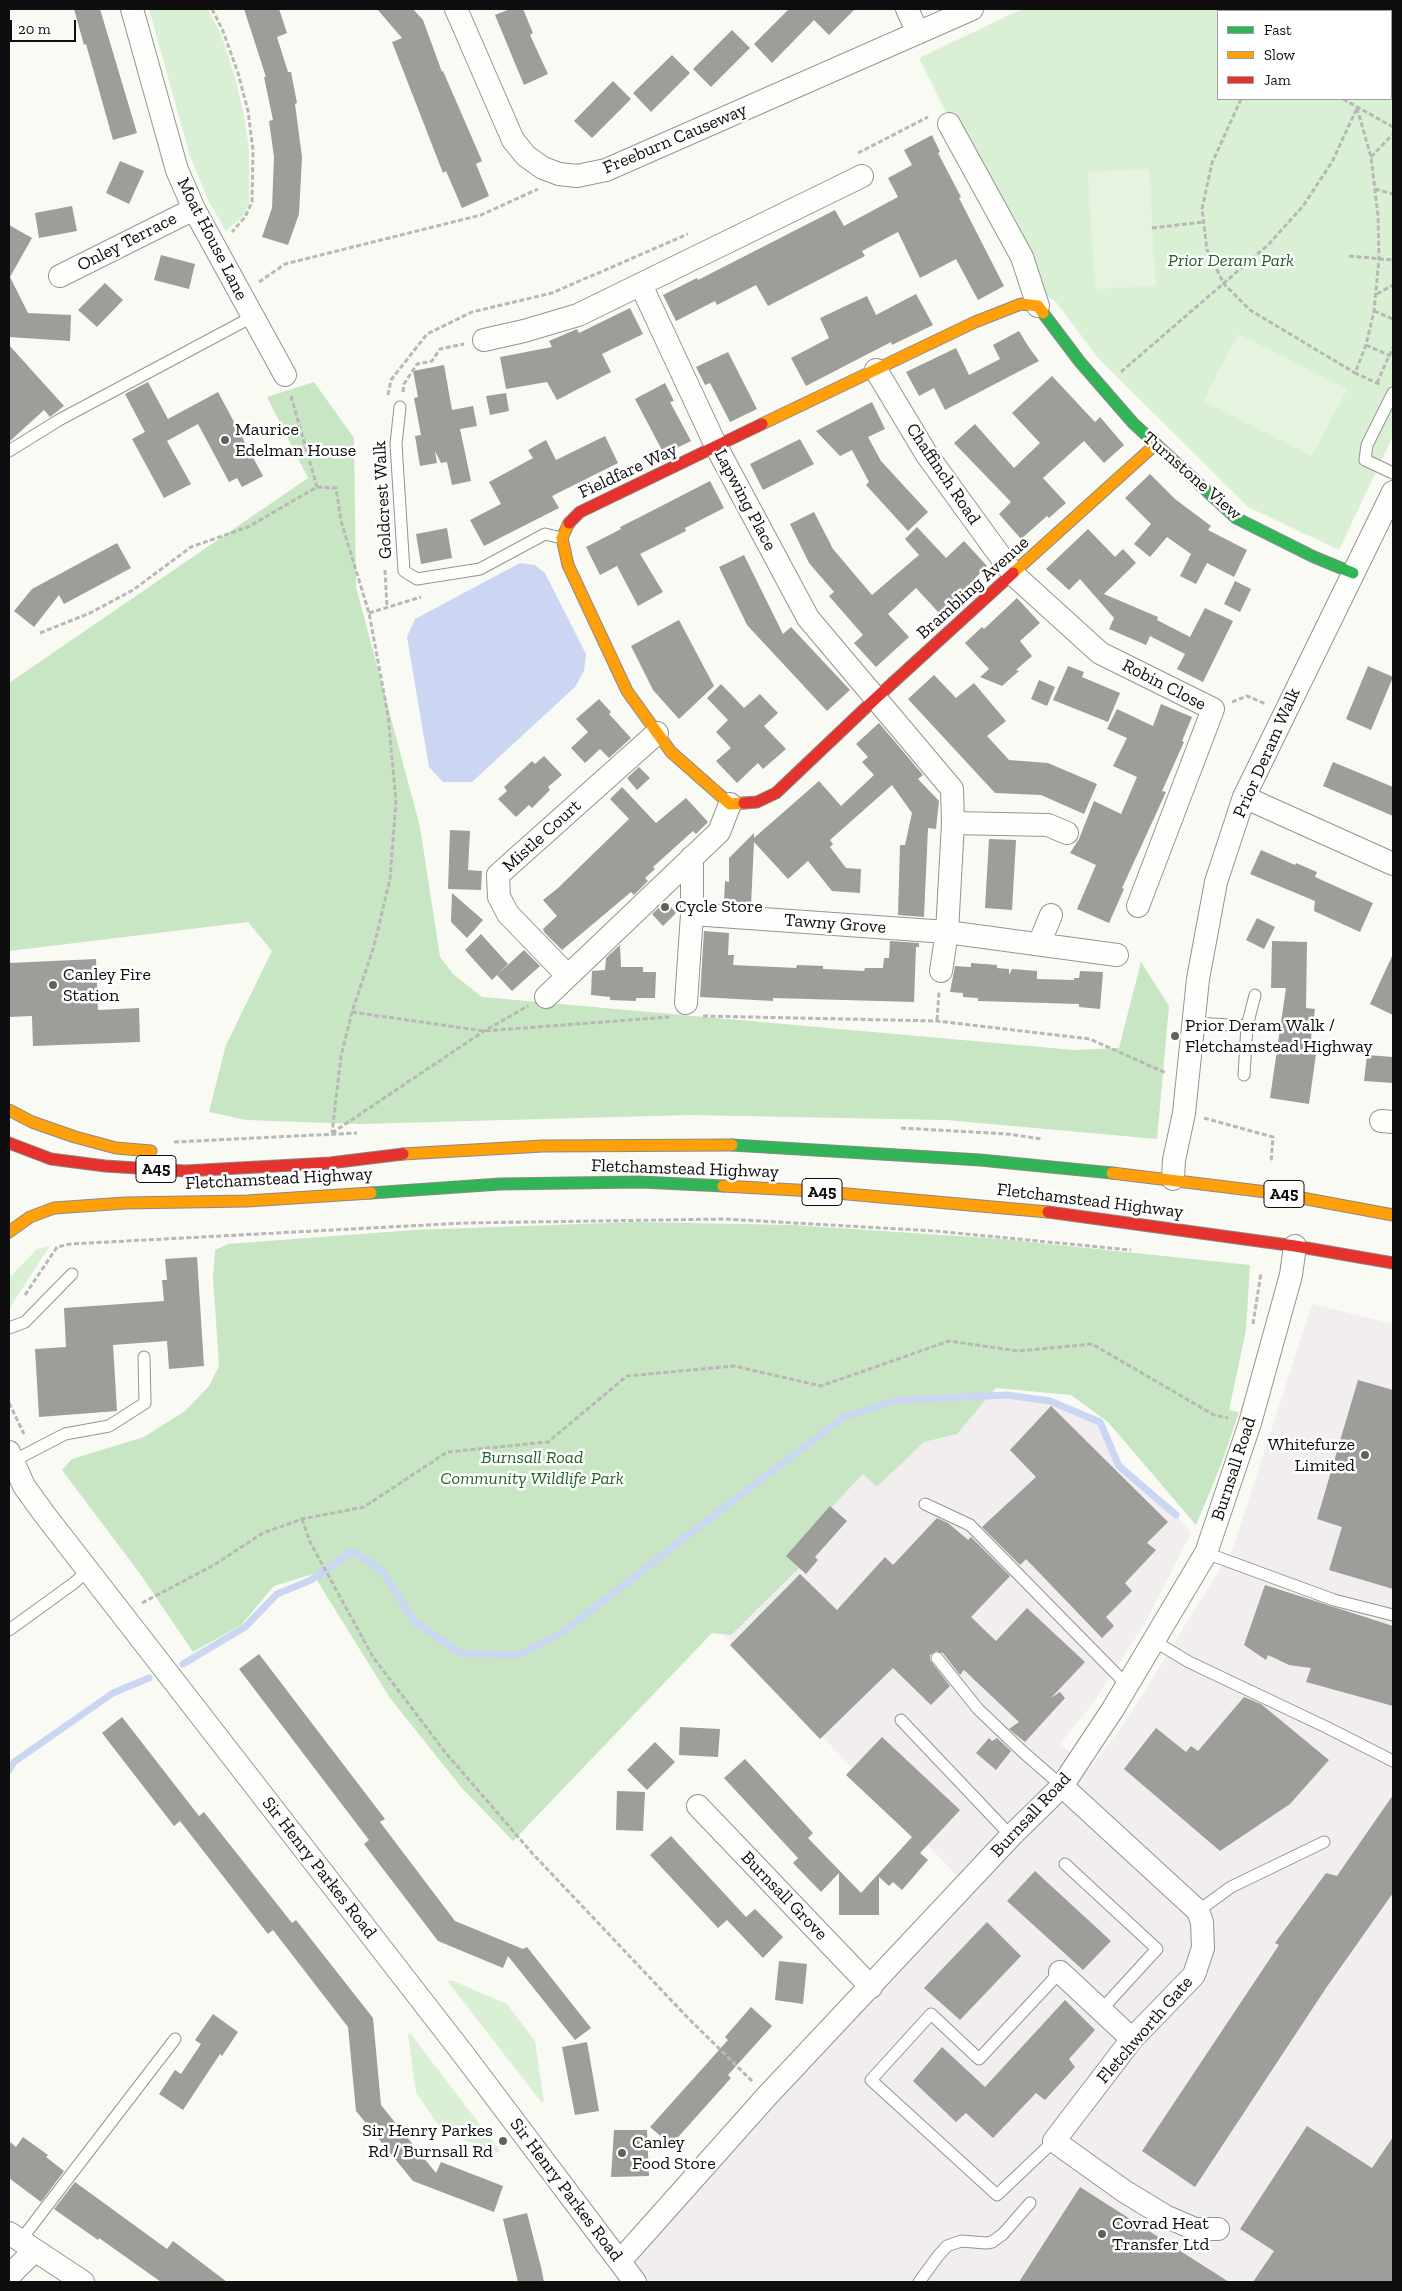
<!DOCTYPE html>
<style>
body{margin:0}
#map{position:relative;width:1402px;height:2291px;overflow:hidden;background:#f9faf4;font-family:"Zilla Slab",serif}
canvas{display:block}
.frame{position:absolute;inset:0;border:10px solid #0e0e0e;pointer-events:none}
.legend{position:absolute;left:1217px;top:10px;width:175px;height:90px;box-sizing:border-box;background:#fff;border:1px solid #9f9f9f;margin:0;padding:6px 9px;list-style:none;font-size:15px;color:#0e0e0e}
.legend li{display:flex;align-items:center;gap:10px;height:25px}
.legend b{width:25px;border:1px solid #9f9f9f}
.scale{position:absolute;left:10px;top:20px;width:66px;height:22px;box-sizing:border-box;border:2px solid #0e0e0e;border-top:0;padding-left:6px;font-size:15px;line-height:18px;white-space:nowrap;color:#0e0e0e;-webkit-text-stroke:4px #fff;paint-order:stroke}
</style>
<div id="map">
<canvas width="1402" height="2291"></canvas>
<div class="frame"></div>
<ul class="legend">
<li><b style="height:6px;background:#30b455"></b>Fast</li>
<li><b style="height:6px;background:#ff9f0a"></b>Slow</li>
<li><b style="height:6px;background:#e5322d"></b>Jam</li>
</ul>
<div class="scale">20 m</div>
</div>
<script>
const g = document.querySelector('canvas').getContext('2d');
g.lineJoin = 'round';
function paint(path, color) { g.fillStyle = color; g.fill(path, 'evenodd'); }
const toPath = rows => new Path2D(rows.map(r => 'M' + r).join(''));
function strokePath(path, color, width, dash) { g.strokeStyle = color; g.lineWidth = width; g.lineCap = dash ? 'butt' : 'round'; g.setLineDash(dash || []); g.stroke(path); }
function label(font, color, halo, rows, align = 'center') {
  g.font = font + ' "Zilla Slab",serif'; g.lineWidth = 5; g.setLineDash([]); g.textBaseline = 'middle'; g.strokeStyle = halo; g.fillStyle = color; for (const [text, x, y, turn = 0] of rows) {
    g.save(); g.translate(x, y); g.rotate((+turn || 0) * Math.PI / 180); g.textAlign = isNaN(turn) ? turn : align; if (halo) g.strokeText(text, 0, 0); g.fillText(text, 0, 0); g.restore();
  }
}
paint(toPath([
 [1312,1304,1393,1324,1393,2282,635,2282,620,2261,966,1885,720,1631,788,1553,864,1474,877,1487,924,1442,957,1434,990,1396,1007,1395,1050,1401,1100,1422,1119,1466,1176,1515,1191,1533,1145,1623,1094,1702,1060,1744,1090,1768,1126,1721,1233,1548]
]), '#f2edee');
paint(toPath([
 [149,9,208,9,221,34,235,77,244,115,249,149,249,203,243,216,226,231,208,200,190,156],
 [1022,9,1393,9,1393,436,1339,550,1248,507,1098,358,1056,302,1032,286,919,58],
 [1218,11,1391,11,1391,99,1218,99],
 [50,1246,9,1309,9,1278,37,1249],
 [451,1980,507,2004,535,2041,544,2102,542,2103,448,1982],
 [410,2033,500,2151,499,2153,443,2132,416,2093,408,2035]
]), '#daf0d5');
paint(toPath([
 [314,382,354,438,356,587,420,827,440,957,453,974,482,997,1074,1050,1119,1048,1141,962,1169,1006,1157,1139,946,1120,690,1115,359,1124,246,1120,209,1112,226,1045,272,951,248,922,9,951,9,683,308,478,267,397],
 [634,1222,794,1225,1001,1239,1250,1265,1246,1330,1229,1410,1239,1412,1221,1465,1196,1525,1108,1422,1071,1395,996,1388,957,1434,924,1442,877,1487,863,1474,789,1553,800,1567,731,1635,712,1633,513,1841,461,1787,390,1698,313,1574,274,1586,241,1625,193,1652,141,1575,62,1470,72,1459,144,1437,185,1411,209,1386,219,1366,213,1277,215,1250,228,1244,414,1230]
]), '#c8e6c3');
paint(toPath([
 [1149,169,1156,286,1095,289,1088,172],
 [1238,334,1347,389,1312,456,1203,401]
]), '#e6f3de');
paint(toPath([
 [520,563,535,565,545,573,586,654,584,671,575,687,472,782,443,782,429,767,407,637,415,619]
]), '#cbd6f3');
strokePath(toPath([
 [183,1664,245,1627,277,1594,311,1580,353,1551,382,1571,415,1622,460,1653,519,1655,563,1632,718,1512,844,1417,898,1400,1007,1395,1050,1401,1100,1422,1119,1466,1176,1515],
 [9,1770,14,1762,113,1693,149,1678]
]), '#cbd6f3', 7);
paint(toPath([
 [74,9,100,9,137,133,113,140,86,44,84,45],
 [244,9,279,9,287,33,277,37,288,72,291,72,297,103,295,104,302,157,299,214,288,245,262,237,272,208,274,157,269,121,273,120,264,77,266,77],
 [377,9,413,9,423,20,442,72,443,71,482,161,476,164,489,196,462,208,446,171,443,173,392,42,402,38],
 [510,9,523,9,533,33,530,35,548,74,524,85,495,15],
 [789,9,855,9,829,35,814,20,772,63,754,44],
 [732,30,750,48,711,87,693,69],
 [672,55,690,73,651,112,633,93],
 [613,81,631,99,592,138,574,121],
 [932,135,940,152,938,153,961,197,959,198,1004,286,978,300,956,259,920,278,898,232,862,251,865,256,768,306,756,285,717,305,715,301,676,321,663,295,697,278,698,280,835,210,844,226,898,197,888,178,912,165,904,150],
 [120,161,144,171,129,204,106,193],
 [72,206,77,231,39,238,35,213],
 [9,225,32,238,10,277,28,313,71,315,70,341,9,337],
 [161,255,195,264,189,289,154,280],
 [105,283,123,300,97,327,78,310],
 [916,294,933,325,892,345,891,342,806,386,791,358,829,338,820,318,867,296,876,315],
 [630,308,643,334,602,354,611,372,557,400,547,382,506,389,500,357,552,347,549,341,577,329,579,333],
 [1019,331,1028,346,1039,361,945,410,934,388,919,396,906,372,956,348,969,375,1000,359,993,345],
 [9,345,64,406,50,417,44,410,9,442],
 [728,352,757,409,730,422,710,383,705,385,696,367],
 [444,365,452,410,473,406,477,426,460,429,471,481,452,485,447,462,441,463,435,451,437,463,420,466,415,436,421,435,414,398,418,397,413,371],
 [1052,376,1095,422,1100,417,1124,445,1104,463,1084,441,1043,478,1066,503,1049,518,1047,516,1021,539,999,514,1011,502,954,443,975,424,1014,468,1040,443,1012,413],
 [148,382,168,419,218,392,263,476,242,487,237,478,229,482,198,424,167,441,191,484,164,498,132,439,145,432,125,394],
 [665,383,674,401,670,402,691,441,664,454,635,399],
 [506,393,509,411,490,415,486,396],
 [872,402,885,429,868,437,881,461,928,512,908,531,866,485,869,482,852,450,840,456,816,431],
 [605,436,618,463,552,496,559,508,484,546,470,520,501,504,489,482,533,458,528,450,546,440,556,460],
 [800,439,814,464,763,490,750,464],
 [1150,474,1175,499,1211,526,1208,530,1247,550,1234,577,1207,563,1196,584,1180,576,1191,554,1167,537,1150,557,1134,544,1151,524,1125,498],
 [710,481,724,508,685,528,686,531,640,554,663,592,638,606,617,566,600,575,586,547,621,529,620,527,638,518],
 [814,512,833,549,872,595,919,555,905,539,917,527,946,558,964,541,987,566,940,614,916,588,888,614,909,637,876,667,854,643,863,635,829,596,834,592,809,563,790,524],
 [447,528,452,558,421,564,416,534],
 [1088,529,1115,557,1123,549,1136,563,1104,594,1158,617,1157,620,1190,637,1205,608,1233,621,1203,682,1177,669,1185,654,1150,636,1146,645,1109,629,1114,618,1080,579,1069,590,1046,569],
 [117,543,131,568,64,604,59,595,34,627,14,611,32,589],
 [744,555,783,634,791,627,850,690,827,711,747,625,719,567],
 [1235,581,1251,589,1240,612,1224,604],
 [1017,598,1040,623,1020,641,1032,656,1016,670,1019,671,1002,686,980,677,989,669,965,643,982,627,984,629],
 [679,620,714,686,679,719,653,690,631,646],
 [1068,666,1084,672,1082,677,1120,693,1108,722,1053,700],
 [1368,666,1393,677,1371,730,1346,719],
 [934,675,956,698,974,683,1006,721,987,736,1009,760,1048,763,1097,784,1084,814,1041,795,995,793,908,699],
 [1039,680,1055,687,1047,706,1031,699],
 [721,684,744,708,760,694,778,713,764,726,786,749,763,769,758,763,737,783,716,761,731,748,716,732,728,720,707,698],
 [599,699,611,712,609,714,631,738,609,758,600,749,585,763,571,748,588,732,576,719],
 [1161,704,1192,717,1182,741,1184,742,1162,791,1166,792,1122,888,1124,889,1109,923,1077,909,1096,865,1070,853,1079,839,1094,801,1121,814,1137,777,1113,766,1127,738,1107,729,1117,709,1153,726],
 [879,723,923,775,918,779,939,801,936,829,928,828,924,917,898,915,900,845,905,845,912,813,892,785,830,840,833,844,830,847,846,868,861,869,860,893,832,891,808,861,788,879,754,842,751,905,724,903,725,881,729,882,729,858,754,833,754,838,819,781,841,806,874,775,862,762,868,757,856,744],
 [544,756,562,775,548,787,550,790,532,808,529,805,516,817,498,799,507,791,504,787,532,761,535,764],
 [1333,762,1393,787,1393,816,1323,786],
 [639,767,650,778,637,790,627,778],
 [622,787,656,823,686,798,708,822,696,834,693,831,653,867,655,869,645,878,648,881,634,895,631,892,562,950,544,932,543,929,557,916,543,900,558,888,629,819,610,799],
 [450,830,470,831,468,870,482,871,481,890,448,889],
 [989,839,1016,840,1012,910,985,908],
 [1261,850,1295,865,1296,863,1317,872,1315,877,1373,903,1360,932,1314,911,1315,901,1250,874],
 [452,893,483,920,467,938,451,922],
 [666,901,676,913,663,926,652,914],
 [1257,918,1275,927,1264,949,1246,940],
 [704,931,729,933,728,955,734,955,733,965,796,968,797,965,823,966,823,969,864,971,865,968,883,968,884,958,889,958,890,941,919,943,919,947,916,947,914,1002,773,998,773,1001,700,997],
 [481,934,508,964,492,980,465,950],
 [1272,941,1307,942,1306,1008,1315,1009,1309,1053,1316,1054,1309,1104,1270,1098,1286,988,1271,988],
 [620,945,621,967,643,967,643,972,656,972,655,998,636,998,636,1001,610,1000,610,997,591,995,592,971,605,970,606,958],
 [524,950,540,966,512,991,497,975],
 [1393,954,1393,1015,1370,1004],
 [96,959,98,1010,139,1008,140,1042,33,1046,32,1016,9,1017,9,963],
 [971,963,997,965,997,968,1009,969,1009,975,1012,969,1037,971,1037,979,1074,980,1074,978,1079,978,1080,971,1103,972,1100,1009,1079,1007,1079,1004,978,1001,978,998,963,997,963,993,950,992,955,966,971,967],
 [1367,1055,1393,1057,1393,1083,1364,1081],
 [197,1257,204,1366,169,1369,167,1341,113,1345,117,1411,39,1417,35,1349,66,1347,64,1308,164,1301,162,1280,167,1280,165,1259],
 [1358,1380,1393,1390,1393,1589,1329,1570,1342,1527,1317,1519],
 [1051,1406,1168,1522,1147,1543,1156,1550,1125,1583,1132,1591,1106,1617,1114,1626,1102,1638,1026,1559,1020,1565,982,1527,1036,1477,1010,1450],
 [830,1506,847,1521,815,1557,818,1560,806,1574,786,1556],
 [937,1518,948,1523,968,1540,971,1537,1010,1576,971,1617,996,1641,1027,1608,1085,1662,1051,1698,1060,1692,1065,1698,1025,1742,1009,1729,1019,1722,964,1670,960,1675,943,1653,936,1651,930,1655,930,1660,950,1686,931,1705,893,1668,820,1739,730,1645,800,1574,837,1610,885,1557,893,1565],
 [1265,1585,1393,1626,1393,1706,1306,1682,1311,1668,1289,1665,1268,1655,1266,1660,1244,1645],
 [259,1654,385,1819,380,1822,455,1921,523,1949,527,1947,591,2028,575,2040,508,1956,503,1968,438,1941,364,1844,369,1840,239,1669],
 [1244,1697,1261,1704,1329,1760,1290,1804,1220,1851,1124,1769,1156,1728,1186,1752,1191,1746,1198,1751],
 [122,1717,199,1816,204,1812,292,1923,296,1920,373,2018,381,2105,436,2173,441,2162,503,2186,494,2212,413,2181,356,2111,348,2027,273,1930,268,1934,180,1821,174,1826,102,1733],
 [680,1727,720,1729,718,1757,679,1755],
 [882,1737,960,1810,920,1853,928,1860,902,1890,893,1882,889,1886,879,1877,879,1915,839,1915,839,1873,821,1892,793,1863,798,1858,724,1778,745,1759,813,1833,808,1838,861,1893,912,1837,846,1775],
 [989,1738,992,1741,997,1738,1011,1751,996,1770,976,1753],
 [655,1742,675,1762,647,1790,627,1770],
 [617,1791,645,1792,643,1831,616,1830],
 [1393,1795,1393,1893,1326,1988,1195,2187,1142,2151,1279,1945,1275,1943,1326,1873,1337,1876],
 [671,1836,746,1917,755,1909,783,1937,763,1958,727,1920,718,1928,650,1855],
 [1035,1871,1111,1941,1083,1970,1007,1901],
 [987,1922,1021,1956,960,2020,924,1988],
 [779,1961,807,1964,803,2004,775,2000],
 [1065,2000,1095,2030,1069,2059,1075,2067,1045,2100,1036,2093,993,2138,966,2113,956,2122,913,2081,942,2047,985,2087],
 [751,2007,772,2026,728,2075,731,2078,671,2145,650,2127,728,2040,725,2037],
 [213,2014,238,2032,222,2056,220,2054,183,2110,159,2094,175,2070,181,2074,201,2044,195,2040],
 [587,2042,599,2111,575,2115,562,2047],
 [1307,2126,1372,2168,1393,2137,1393,2282,1253,2282,1274,2251,1240,2229],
 [614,2130,647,2130,649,2176,611,2177],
 [23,2137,48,2155,46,2157,64,2171,41,2202,9,2178,9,2141,16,2147],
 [75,2182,167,2249,173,2241,227,2282,161,2282,99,2238,98,2240,54,2209],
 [1080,2187,1229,2282,1019,2282],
 [527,2213,541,2267,544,2282,518,2282,503,2219]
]), '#9d9d99');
const lane = toPath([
 [1393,393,1367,445,1365,460,1393,473],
 [400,407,396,444,404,571,417,579,480,569,545,534,562,538],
 [9,451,59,420,252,317],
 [1195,1023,1247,1026],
 [1244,1075,1247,1026,1255,995],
 [9,1328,25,1322,72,1274],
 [13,1461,65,1434,109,1426,145,1403,144,1357],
 [925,1504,970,1525,1127,1685],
 [1206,1553,1334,1600,1393,1615],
 [9,1630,74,1583,88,1570],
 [1154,1641,1189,1662,1328,1728,1393,1761],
 [937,1658,978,1709,1023,1752,1062,1786],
 [901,1720,1011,1836],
 [1065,1864,1157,1949,1102,2009],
 [1198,1911,1231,1887,1324,1842],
 [1054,2141,997,2195,871,2080,931,2014,979,2059,1060,1972],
 [20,2241,175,2039],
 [919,2282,938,2256,947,2246,961,2241,986,2243,992,2242,1003,2234,1030,2203]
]);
const street = toPath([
 [132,9,177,170,194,209,285,375],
 [456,9,513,140,526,156,543,168,559,174,577,176,606,170,972,9],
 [907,9,918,33],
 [949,124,1022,257,1038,306],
 [60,276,194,209],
 [641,285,717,448,808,618,952,789,953,823,947,932,941,971],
 [484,340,524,331,578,315,862,176],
 [876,370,927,455,1014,575,1100,653,1213,709,1138,906],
 [1244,797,1393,864],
 [953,823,1048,825,1067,833],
 [692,914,692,857],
 [1039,944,1051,915],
 [567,975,508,914,499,897,498,875,657,733],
 [546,997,719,832,730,804],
 [686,1003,692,914,947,932,1117,955],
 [1381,1121,1393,1122],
 [1173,1179,1174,1160,1184,1113,1198,979,1216,882,1244,797,1393,492],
 [9,1452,24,1486,45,1515,464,2055,635,2282],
 [1062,1786,1198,1911,1202,1922,1203,1948,1194,1975,1132,2039,1054,2141,1124,2191,1165,2216,1195,2229,1218,2229],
 [698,1806,871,1987],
 [1060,1972,1132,2039],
 [9,2233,83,2282],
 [620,2261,767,2096,1011,1836,1062,1786,1113,1709,1206,1553,1250,1423,1291,1275,1295,1246],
 [9,2276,34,2251]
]);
const fast = toPath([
 [1043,313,1080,362,1133,423,1236,518,1314,557,1353,573],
 [732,1145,980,1160,1112,1173],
 [371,1193,500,1184,641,1182,723,1186]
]);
const slow = toPath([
 [762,424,975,322,1021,304,1038,306,1043,313],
 [569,523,562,538,568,565,627,691,671,752,730,804,744,803],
 [1013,573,1156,444],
 [9,1110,32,1122,75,1137,116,1148,151,1151],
 [403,1154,543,1146,732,1145],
 [1112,1173,1275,1193,1393,1215],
 [723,1186,814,1191,1048,1212],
 [9,1232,30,1217,54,1208,125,1203,247,1201,371,1193]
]);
const jam = toPath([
 [569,523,580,512,762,424],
 [744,803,757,802,776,793,875,699,1013,573],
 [9,1143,51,1159,105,1166,185,1171,330,1163,403,1154],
 [1048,1212,1295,1246,1393,1263]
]);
strokePath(lane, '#949492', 13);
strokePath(street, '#949492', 24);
strokePath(fast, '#8a8b88', 13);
strokePath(slow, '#8a8b88', 13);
strokePath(jam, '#8a8b88', 13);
strokePath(toPath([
 [212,9,223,31,238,73,248,111,253,150,252,202,245,217,232,232],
 [1228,9,1230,11],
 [1241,99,1212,163,1202,209,1207,250,1224,284,1250,310,1355,373],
 [1343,99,1393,127],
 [1357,108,1371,157,1378,216,1379,259,1374,311,1366,345,1355,373,1381,385],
 [858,153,928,117],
 [1371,157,1393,134],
 [1375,189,1393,194],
 [1152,228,1203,222],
 [1349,256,1393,260],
 [259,282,285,264,481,215,538,189],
 [1377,294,1393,285],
 [1374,311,1393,319],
 [1366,345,1391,356],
 [1121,372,1268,245,1303,206,1332,162,1357,108],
 [1377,383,1393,347],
 [403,392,404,384,417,364,432,361,440,349,464,344],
 [388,395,391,380,427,334,472,312,552,293,688,234],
 [291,396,317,487],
 [385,570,387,607],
 [369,613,421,597],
 [40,633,90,613,133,590,191,547,248,527,317,487,336,488,341,521,369,613,388,715,396,801,390,879,374,946,352,1012,341,1056,332,1133],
 [1232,702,1247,696,1266,704],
 [352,1012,484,1031,669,1017],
 [703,1016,937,1021,1090,1039,1166,1073],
 [937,1020,939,992],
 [1204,1118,1273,1137,1271,1163],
 [901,1128,1008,1134,1042,1139],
 [332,1133,484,1031,528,1006],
 [174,1142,357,1133],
 [25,1295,57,1247,70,1244,464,1223,725,1219,935,1231,1131,1250],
 [1253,1324,1261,1273],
 [9,1403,24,1434],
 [302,1519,310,1542,373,1657,445,1752,532,1853,687,2017,752,2081],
 [142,1603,214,1565,263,1533,302,1519,364,1507,447,1452,548,1442,627,1376,734,1366,821,1386,949,1341,1018,1351,1092,1344,1214,1415,1228,1418]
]), '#b8b8b7', 3, [5, 2.5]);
strokePath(lane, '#fefefd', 11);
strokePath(street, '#fefefd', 22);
strokePath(fast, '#30b455', 11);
strokePath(slow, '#ff9f0a', 11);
strokePath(jam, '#e5322d', 11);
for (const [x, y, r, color] of [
 [225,440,5,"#60615e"],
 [665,907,5,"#60615e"],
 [53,985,5,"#60615e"],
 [1175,1036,5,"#60615e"],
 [1365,1455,5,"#60615e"],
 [503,2141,5,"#60615e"],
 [622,2153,5,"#60615e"],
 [1102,2234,5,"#60615e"]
]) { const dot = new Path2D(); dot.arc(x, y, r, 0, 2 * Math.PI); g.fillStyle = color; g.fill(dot); strokePath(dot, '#fff', 2); }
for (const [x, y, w] of [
 [156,1169,40],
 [822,1192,40],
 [1284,1194,40]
]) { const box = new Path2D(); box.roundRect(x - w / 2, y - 13.5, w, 27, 4); g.fillStyle = '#fff'; g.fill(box); strokePath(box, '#0e0e0e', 1); }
label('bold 16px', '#0e0e0e', null, [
 ["A45",156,1169],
 ["A45",822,1192],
 ["A45",1284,1194]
]);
label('18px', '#0e0e0e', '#fff', [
 ["Freeburn Causeway",675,139,-23],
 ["Moat House Lane",212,239,63],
 ["Onley Terrace",127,242,-27],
 ["Fieldfare Way",628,471,-25],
 ["Chaffinch Road",943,474,56],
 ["Turnstone View",1192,476,41],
 ["Goldcrest Walk",383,500,-93],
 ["Lapwing Place",745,500,62],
 ["Brambling Avenue",973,588,-42],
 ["Robin Close",1164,685,27],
 ["Prior Deram Walk",1267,753,-66],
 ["Mistle Court",542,836,-42],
 ["Tawny Grove",835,924,4],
 ["Fletchamstead Highway",685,1169,2],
 ["Fletchamstead Highway",279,1179,-3],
 ["Fletchamstead Highway",1090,1201,7],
 ["Burnsall Road",1234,1469,-72],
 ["Burnsall Road",1031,1815,-47],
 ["Sir Henry Parkes Road",319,1868,52],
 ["Burnsall Grove",784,1896,46],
 ["Fletchworth Gate",1145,2030,-49],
 ["Sir Henry Parkes Road",566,2190,53]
]);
label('italic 18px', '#22622c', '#fff', [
 ["Prior Deram Park",1231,261],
 ["Burnsall Road",532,1458],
 ["Community Wildlife Park",532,1479]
]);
label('18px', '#0e0e0e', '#fff', [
 ["Maurice",235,430],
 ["Edelman House",235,451],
 ["Cycle Store",675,907],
 ["Canley Fire",63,975],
 ["Station",63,996],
 ["Prior Deram Walk /",1185,1026],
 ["Fletchamstead Highway",1185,1047],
 ["Whitefurze",1355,1445,"right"],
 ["Limited",1355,1466,"right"],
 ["Sir Henry Parkes",493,2131,"right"],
 ["Rd / Burnsall Rd",493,2152,"right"],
 ["Canley",632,2143],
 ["Food Store",632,2164],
 ["Covrad Heat",1112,2224],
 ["Transfer Ltd",1112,2245]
], 'left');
</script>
